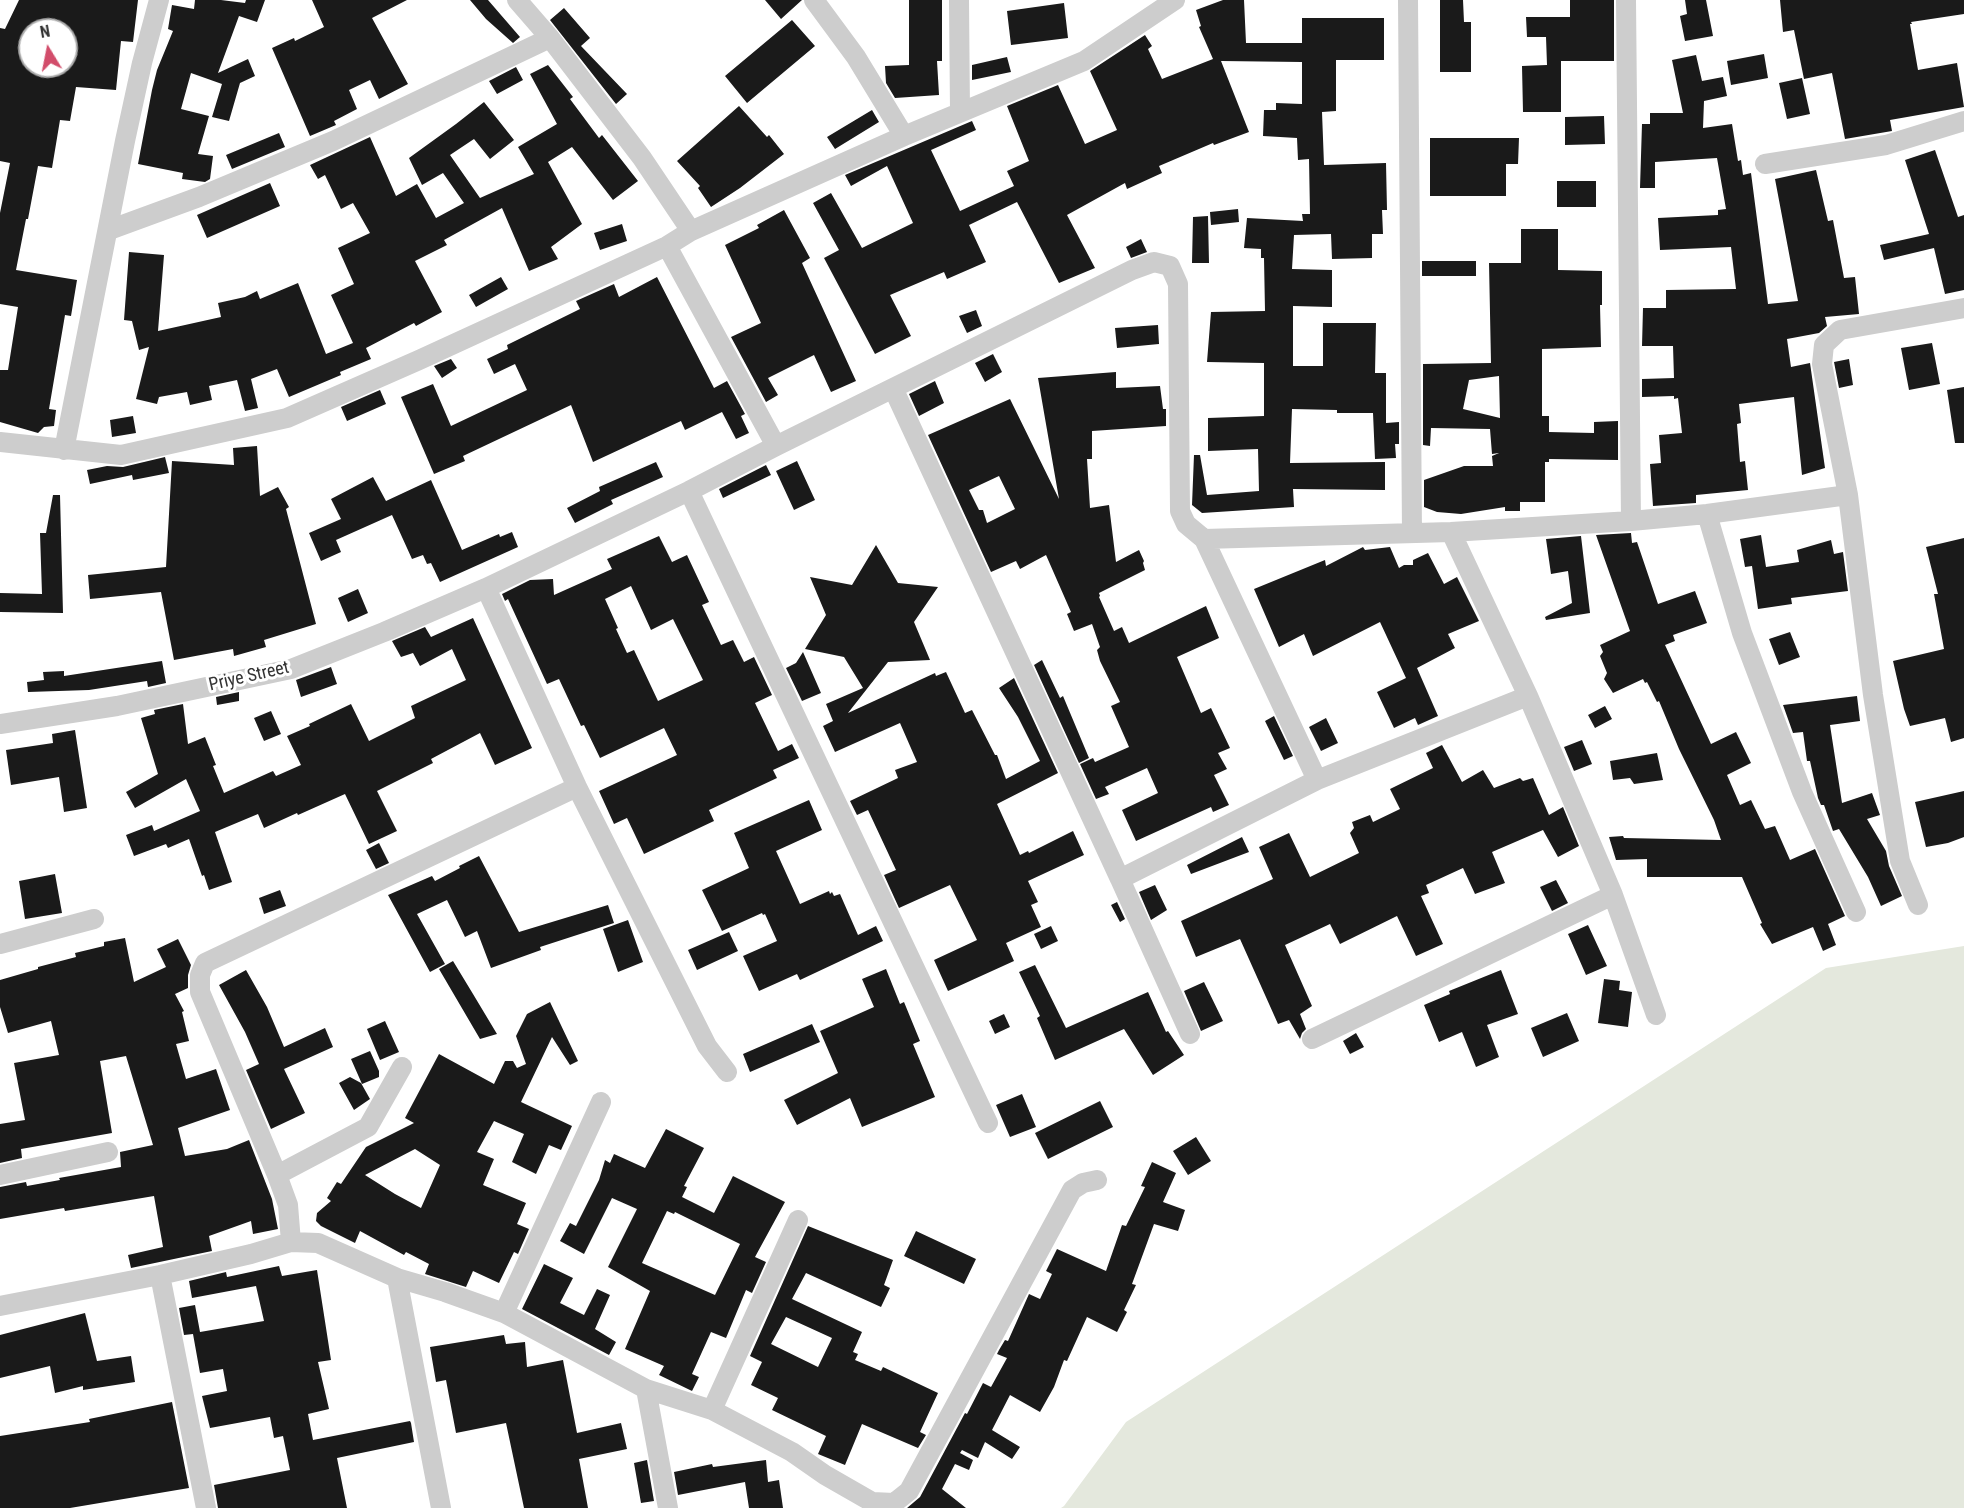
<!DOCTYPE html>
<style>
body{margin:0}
#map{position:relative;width:1964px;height:1508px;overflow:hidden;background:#fff;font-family:"Roboto Condensed",sans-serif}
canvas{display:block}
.north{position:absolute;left:18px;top:18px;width:60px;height:60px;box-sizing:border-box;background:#fff;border:2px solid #adadad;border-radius:50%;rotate:350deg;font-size:16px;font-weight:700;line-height:24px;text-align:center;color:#333}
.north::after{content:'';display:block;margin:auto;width:21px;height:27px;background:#d24d6b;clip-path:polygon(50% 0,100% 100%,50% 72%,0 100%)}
</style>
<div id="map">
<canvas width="1964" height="1508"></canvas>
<div class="north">N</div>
</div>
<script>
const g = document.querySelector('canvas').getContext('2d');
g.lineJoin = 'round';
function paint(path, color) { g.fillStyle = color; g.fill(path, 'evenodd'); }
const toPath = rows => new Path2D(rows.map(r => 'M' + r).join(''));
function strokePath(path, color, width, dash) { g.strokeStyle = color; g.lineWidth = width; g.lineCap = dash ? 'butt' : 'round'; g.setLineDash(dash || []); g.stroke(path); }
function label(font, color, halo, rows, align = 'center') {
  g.font = font + ' "Roboto Condensed",sans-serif'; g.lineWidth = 6; g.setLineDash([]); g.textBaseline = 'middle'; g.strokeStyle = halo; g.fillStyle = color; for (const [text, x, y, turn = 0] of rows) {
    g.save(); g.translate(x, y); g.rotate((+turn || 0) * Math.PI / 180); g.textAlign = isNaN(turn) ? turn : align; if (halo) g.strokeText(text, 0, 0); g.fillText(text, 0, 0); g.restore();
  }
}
paint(toPath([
 [1964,946,1964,1508,1061,1508,1064,1506,1126,1422,1826,968]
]), '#e4e8dd');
paint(toPath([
 [19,0,138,0,133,42,121,41,116,90,76,87,70,121,60,120,52,168,38,166,28,219,26,219,16,270,77,280,71,316,65,315,49,409,56,410,54,426,44,427,38,433,0,422,0,370,8,370,18,307,0,304,0,213,10,163,0,161,0,28,5,29],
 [30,30,66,30,66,66,30,66],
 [195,0,221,0,245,3,246,0,265,0,257,22,239,16,218,73,248,59,255,76,240,83,229,121,212,117,222,84,191,73,181,109,209,116,198,154,213,156,210,179,205,182,182,179,183,173,138,164,152,90,157,70,173,31,168,29,172,5,194,9],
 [312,0,407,0,372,18,408,84,379,99,370,80,349,90,357,109,334,121,336,125,310,136,272,48,294,38,295,41,324,27],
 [470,0,488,0,520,37,513,43,486,19],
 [765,0,802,0,781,19],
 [909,0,942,0,942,61,937,61,939,95,895,98,886,83,885,66,909,65],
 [1223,0,1244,0,1246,43,1302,43,1302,18,1384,18,1384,60,1336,60,1336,111,1322,112,1324,165,1386,163,1387,210,1382,210,1383,234,1372,234,1372,258,1332,259,1331,234,1294,235,1292,269,1332,270,1332,307,1293,306,1293,366,1323,366,1323,323,1376,323,1375,373,1386,373,1386,423,1399,422,1399,444,1395,444,1396,458,1375,459,1373,413,1337,413,1337,410,1292,409,1290,463,1385,462,1385,490,1293,489,1294,507,1202,513,1192,505,1194,455,1200,455,1207,495,1259,491,1258,449,1208,451,1208,418,1264,416,1264,363,1207,362,1211,312,1265,311,1264,258,1261,258,1261,249,1244,248,1247,218,1303,221,1302,214,1310,214,1309,159,1298,160,1297,138,1263,136,1264,110,1276,110,1276,103,1302,104,1302,62,1221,61,1249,132,1214,145,1213,143,1159,166,1162,173,1127,189,1125,183,1067,215,1095,268,1059,283,1017,202,969,225,986,262,947,279,944,272,890,295,911,336,875,354,824,258,839,250,813,203,831,193,862,248,913,223,887,166,851,186,845,175,972,121,976,130,931,150,960,211,1014,186,1007,171,1029,161,1007,106,1058,85,1085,144,1117,130,1090,71,1145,35,1152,46,1148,49,1162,79,1213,59,1199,27,1201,26,1196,10],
 [1440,0,1463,0,1464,22,1471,22,1471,72,1440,72],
 [1570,0,1614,0,1614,61,1561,61,1561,112,1523,112,1522,66,1547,65,1546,37,1527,37,1526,17,1570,17],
 [1685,0,1706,0,1713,36,1685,41,1680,16,1687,14],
 [1780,0,1964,0,1964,14,1911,22,1912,24,1910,24,1918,70,1957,63,1964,107,1890,120,1892,131,1845,139,1832,73,1804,79,1794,30,1783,32],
 [1064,3,1068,38,1011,45,1007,11],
 [564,8,590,38,581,46,627,94,616,104,550,20],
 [792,20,815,46,747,103,725,76],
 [1764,54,1768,78,1731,85,1727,61],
 [1696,55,1702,81,1723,77,1727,96,1704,101,1703,128,1732,124,1738,161,1741,160,1743,175,1751,173,1768,304,1798,301,1775,179,1816,170,1828,221,1833,220,1844,278,1855,277,1859,314,1825,317,1827,326,1819,333,1787,339,1791,367,1810,363,1825,468,1802,475,1794,397,1739,404,1741,423,1737,424,1740,462,1745,461,1748,490,1696,495,1696,503,1653,506,1650,464,1661,463,1659,435,1682,433,1678,398,1674,399,1674,396,1642,397,1642,379,1674,378,1673,346,1642,346,1643,308,1666,308,1666,290,1736,289,1731,247,1660,250,1658,218,1718,215,1718,210,1726,209,1717,158,1655,162,1655,188,1640,188,1642,124,1650,124,1650,113,1683,113,1672,60],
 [1007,57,1011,72,972,80,972,65],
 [548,65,573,97,570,99,599,138,602,135,638,181,613,200,572,147,548,162,582,224,551,247,558,259,529,271,502,208,444,240,447,245,415,261,442,312,416,326,414,323,366,348,371,359,340,372,341,375,289,397,277,369,251,379,258,408,245,411,237,380,209,386,212,400,190,405,187,392,159,397,157,404,136,399,149,347,139,350,132,321,124,320,129,252,164,255,158,331,221,317,218,303,245,297,257,291,260,299,298,283,326,354,353,343,331,295,354,284,338,248,370,233,353,203,341,209,325,175,318,179,310,165,370,137,396,196,417,184,436,218,464,203,443,173,422,185,409,158,456,124,484,102,514,140,490,159,474,139,450,155,480,198,534,174,518,147,557,124,530,74],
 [516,67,523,80,497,94,489,81],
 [1802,78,1810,114,1787,119,1779,83],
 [739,106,767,137,769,135,784,154,740,188,711,207,698,188,700,186,677,161],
 [872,110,879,122,835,149,827,137],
 [1604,116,1605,144,1565,145,1565,117],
 [279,133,285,147,232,169,226,155],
 [1430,138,1519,138,1518,164,1506,164,1506,196,1430,196],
 [1935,150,1958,217,1964,215,1964,290,1945,294,1934,248,1884,260,1880,245,1929,234,1905,160],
 [1557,181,1596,181,1596,207,1557,207],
 [270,183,280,206,207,238,197,215],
 [1238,209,1239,222,1211,225,1210,212],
 [784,210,810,258,802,263,856,381,831,392,814,355,768,378,778,395,766,402,731,337,761,323,725,245,759,228,757,225],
 [1208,216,1209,263,1192,263,1193,217],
 [622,224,627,241,600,250,594,233],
 [1521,229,1558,229,1558,270,1602,271,1602,305,1600,305,1601,347,1542,349,1542,416,1549,416,1549,432,1594,433,1594,422,1618,421,1618,460,1549,459,1549,462,1545,462,1545,502,1520,502,1520,511,1505,511,1505,507,1461,514,1437,512,1424,507,1424,480,1464,466,1493,466,1492,456,1499,453,1492,454,1490,429,1431,428,1430,446,1423,445,1423,364,1491,363,1489,263,1521,263],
 [1499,376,1500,418,1463,409,1469,380],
 [1141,239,1147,252,1131,258,1126,247],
 [1422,261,1476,261,1476,276,1422,276],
 [501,277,508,289,476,307,469,295],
 [657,277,714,388,727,381,745,414,741,416,749,433,736,439,722,412,685,430,681,421,593,462,571,405,463,456,465,461,434,474,401,397,433,384,451,426,527,390,515,364,494,374,487,359,508,349,507,345,580,309,576,301,614,284,619,297],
 [976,310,982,326,967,333,959,316],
 [1158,325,1159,344,1117,348,1115,328],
 [1932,343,1940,384,1909,390,1901,348],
 [993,354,1002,372,985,382,975,363],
 [451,359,457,368,442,378,434,366],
 [1849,359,1853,385,1839,388,1834,362],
 [1116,372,1116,388,1160,386,1163,409,1166,409,1166,426,1092,431,1092,459,1087,459,1090,508,1109,505,1116,562,1139,550,1144,561,1143,563,1145,570,1099,593,1100,596,1099,597,1114,631,1122,627,1129,643,1206,606,1219,638,1177,657,1201,713,1211,708,1230,748,1218,753,1227,769,1214,775,1229,805,1213,812,1211,807,1136,841,1122,810,1158,793,1147,768,1105,787,1109,794,1096,799,1080,764,1093,758,1095,762,1129,747,1111,706,1120,702,1100,661,1097,650,1100,647,1092,624,1074,631,1067,614,1071,612,1046,555,1020,569,1016,561,991,572,928,435,1010,399,1059,499,1038,378],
 [999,476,1015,509,987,523,983,510,979,510,969,490],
 [935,381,944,403,919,416,909,394],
 [1964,387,1964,443,1955,443,1947,390],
 [380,390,386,404,347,421,341,407],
 [133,416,136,433,112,437,110,420],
 [257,446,260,496,278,487,289,507,286,509,316,624,264,640,266,647,234,656,233,649,174,660,161,592,90,599,88,575,166,567,172,461,234,465,233,448],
 [165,457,169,473,133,480,132,475,90,484,87,470,107,466,123,467],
 [797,461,815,500,794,510,776,471],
 [656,462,663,477,611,500,613,504,575,523,567,508,600,491,599,487],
 [766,465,771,475,723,498,719,489],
 [373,477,386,501,431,480,462,550,499,534,500,537,512,532,518,547,440,582,431,563,427,564,423,555,412,559,392,515,336,540,341,552,321,561,309,533,341,519,331,499],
 [53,495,60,495,63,613,0,612,0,593,42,594,40,533,46,533],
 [1631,533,1632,543,1637,542,1658,604,1695,591,1707,623,1673,635,1675,641,1665,645,1711,744,1736,732,1751,763,1727,775,1740,805,1751,800,1765,829,1775,826,1790,860,1815,849,1845,916,1828,924,1836,945,1823,951,1813,927,1772,944,1760,924,1762,923,1742,877,1647,877,1647,859,1616,860,1609,837,1623,836,1624,838,1721,840,1714,820,1679,749,1659,701,1657,702,1647,682,1645,683,1643,679,1613,693,1604,679,1607,673,1600,656,1603,652,1600,645,1630,631,1596,535],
 [1761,535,1766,567,1799,562,1797,550,1831,540,1834,554,1843,552,1848,591,1791,598,1792,604,1758,609,1752,566,1745,567,1740,539],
 [659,536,672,562,687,555,709,602,702,605,721,645,733,640,744,662,754,657,772,695,755,703,778,751,792,744,799,758,773,770,777,778,709,810,714,821,644,854,627,818,614,824,599,791,677,755,664,728,600,758,584,725,581,726,559,679,547,684,508,599,505,601,502,594,530,580,553,579,554,595,612,569,607,559],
 [631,586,651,630,673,619,703,680,658,701,634,650,627,653,616,629,618,628,605,599],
 [1581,536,1590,613,1546,620,1545,617,1572,603,1568,571,1551,574,1546,539],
 [1964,538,1964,738,1951,742,1945,718,1910,726,1904,709,1893,661,1944,649,1934,594,1938,594,1926,547],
 [876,545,898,583,938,587,914,622,930,660,888,662,848,713,935,673,936,676,946,672,965,713,972,710,995,755,997,755,1006,779,1040,761,1018,717,999,688,1014,678,1058,773,997,804,1020,855,1028,851,1029,853,1073,831,1084,855,1028,881,1038,902,1031,905,1041,927,1006,943,1014,961,948,991,934,960,977,940,950,885,899,908,884,875,896,870,868,810,857,815,850,801,898,778,895,770,917,762,900,723,835,752,823,726,833,721,826,704,863,688,844,657,805,649,826,615,810,577,852,585],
 [1363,547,1365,550,1390,547,1399,568,1404,565,1413,565,1413,560,1428,553,1444,584,1457,577,1479,621,1448,634,1455,648,1417,668,1438,716,1418,725,1415,718,1394,728,1377,692,1406,678,1380,622,1313,656,1304,634,1279,647,1254,589,1325,560,1326,566],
 [358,589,368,613,348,622,338,598],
 [473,618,532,748,495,765,480,733,431,759,433,763,377,791,397,831,369,844,345,794,298,815,297,813,264,828,258,814,215,832,232,882,209,890,204,875,202,876,189,839,168,848,166,844,134,856,126,835,152,825,154,831,200,811,186,779,135,808,126,792,158,774,141,718,155,714,154,710,183,704,188,744,205,737,216,765,213,766,224,793,273,771,276,776,301,765,287,736,310,726,309,724,351,704,369,741,415,718,411,706,466,680,452,649,420,666,413,653,401,657,392,641,425,627,431,637],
 [1790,632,1800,657,1779,665,1769,639],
 [803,652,821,693,802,701,786,668,796,663],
 [1042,660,1060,698,1063,696,1089,758,1079,763,1034,665],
 [162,661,166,683,148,687,147,681,89,690,28,692,27,682,44,680,43,672,64,671,64,676],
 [331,667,337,684,301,697,296,680],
 [239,692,239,701,217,705,216,697],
 [1857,696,1860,721,1830,725,1842,803,1872,793,1880,815,1867,819,1886,851,1889,866,1902,896,1881,906,1868,877,1839,829,1833,831,1824,805,1821,805,1818,798,1810,761,1807,761,1803,732,1793,733,1783,705],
 [1605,706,1612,719,1595,728,1588,715],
 [271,711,281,734,264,741,254,718],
 [1274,716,1293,756,1284,760,1265,721],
 [1326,718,1338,743,1321,751,1309,727],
 [75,730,87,808,64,812,59,777,11,785,6,750,53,743,52,734],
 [1582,740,1592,764,1574,771,1564,747],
 [1442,745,1462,782,1483,770,1494,788,1520,778,1523,781,1533,778,1549,815,1563,807,1579,846,1558,857,1543,830,1492,852,1505,883,1475,894,1463,868,1426,885,1429,893,1421,896,1443,944,1416,956,1397,916,1340,944,1330,924,1285,945,1312,1006,1300,1014,1306,1029,1302,1033,1300,1039,1289,1020,1278,1024,1240,939,1196,957,1181,921,1273,879,1259,847,1289,833,1310,877,1359,853,1350,833,1354,828,1352,822,1370,815,1373,822,1400,809,1390,789,1433,768,1426,753],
 [1657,753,1663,780,1634,784,1630,778,1613,780,1610,761],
 [1964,791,1964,837,1948,843,1926,847,1915,802],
 [809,800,822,830,776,851,800,904,829,891,830,894,832,892,834,896,840,894,858,935,876,926,883,941,800,980,797,974,759,991,743,956,777,941,765,914,763,915,762,913,722,931,702,890,749,868,734,833],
 [1242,837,1249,852,1191,874,1187,865],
 [379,843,389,863,376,869,366,850],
 [479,856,519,932,608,905,614,923,540,947,541,950,491,968,477,931,465,937,447,900,417,914,445,964,430,972,388,895,432,876,435,881,460,868,459,866],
 [55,874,62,913,25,919,19,881],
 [1556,880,1568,903,1552,911,1540,887],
 [1155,885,1167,910,1151,920,1139,892],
 [280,890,286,906,264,914,259,898],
 [1117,902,1125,919,1120,922,1111,905],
 [628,920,643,962,618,972,603,929],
 [1588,925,1607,966,1586,975,1568,934],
 [1051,926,1058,941,1041,949,1034,934],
 [729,932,738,951,697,970,688,950],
 [125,938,134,982,166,967,157,949,178,939,191,965,188,975,188,988,175,994,184,1011,182,1012,189,1041,176,1044,186,1079,216,1069,230,1110,178,1128,185,1156,227,1149,249,1140,272,1199,278,1229,253,1234,251,1221,209,1236,212,1251,131,1268,128,1255,163,1247,154,1196,65,1211,64,1208,0,1219,0,1187,26,1182,27,1186,60,1180,59,1178,121,1167,120,1152,153,1145,126,1056,100,1061,112,1133,21,1149,22,1158,0,1163,0,1124,25,1120,14,1063,59,1055,51,1021,8,1033,0,1007,0,980,38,969,38,967,76,957,75,953,104,946,104,942],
 [453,961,473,994,497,1034,480,1039,439,969],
 [1035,965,1066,1028,1148,992,1166,1032,1168,1031,1184,1055,1153,1075,1124,1029,1055,1060,1037,1018,1040,1016,1019,972],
 [886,969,900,1004,904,1002,920,1041,913,1044,935,1097,862,1127,850,1098,797,1125,784,1100,838,1073,820,1031,874,1007,862,979],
 [246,970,267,1007,284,1047,325,1028,333,1047,284,1069,305,1113,271,1129,246,1070,259,1064,245,1032,219,985],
 [1501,970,1518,1014,1487,1025,1499,1057,1476,1067,1462,1032,1439,1042,1424,1005,1450,994,1449,991],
 [1604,979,1620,981,1619,990,1632,992,1628,1027,1598,1023],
 [1204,982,1223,1021,1201,1031,1184,991],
 [550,1002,578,1061,570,1065,552,1037,521,1102,572,1126,561,1150,549,1145,536,1174,512,1162,524,1134,494,1121,477,1152,494,1159,483,1185,526,1203,517,1224,529,1229,518,1254,514,1252,499,1283,473,1271,466,1287,425,1274,429,1264,406,1252,404,1255,360,1231,355,1243,321,1226,316,1221,317,1213,331,1201,327,1198,337,1182,341,1184,366,1147,414,1123,405,1118,439,1054,494,1084,505,1061,513,1061,517,1068,526,1064,516,1036,527,1014],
 [415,1149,440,1165,421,1208,395,1194,365,1175],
 [1567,1013,1579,1041,1543,1057,1531,1028],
 [1004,1014,1010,1027,995,1034,989,1021],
 [385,1021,399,1052,380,1060,367,1029],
 [812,1024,820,1042,750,1072,743,1054],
 [1356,1033,1364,1047,1350,1054,1343,1041],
 [370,1051,379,1071,379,1077,362,1084,351,1059],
 [350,1077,361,1083,370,1099,354,1110,339,1083],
 [1022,1094,1036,1127,1010,1137,996,1105],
 [1100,1101,1113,1127,1048,1159,1035,1133],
 [666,1129,704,1148,684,1186,687,1187,682,1197,714,1213,733,1176,785,1202,755,1257,766,1262,752,1293,746,1290,726,1338,711,1332,692,1374,699,1377,692,1391,659,1375,664,1366,625,1349,650,1291,608,1267,637,1209,612,1198,584,1254,560,1241,570,1223,576,1226,599,1180,605,1160,610,1163,614,1154,645,1168],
 [667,1211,674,1214,675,1212,740,1244,715,1295,642,1263],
 [1196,1137,1211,1161,1188,1175,1173,1151],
 [1152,1162,1176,1173,1163,1202,1185,1210,1178,1231,1154,1224,1132,1284,1136,1285,1124,1310,1127,1312,1117,1332,1087,1317,1067,1361,1064,1360,1054,1387,1040,1412,1010,1395,992,1430,1020,1447,1012,1459,985,1442,978,1458,962,1450,960,1453,973,1460,969,1470,955,1464,942,1489,966,1508,907,1508,920,1497,965,1413,967,1414,983,1383,991,1387,1007,1358,997,1354,999,1350,1005,1340,1008,1341,1029,1294,1040,1299,1052,1274,1046,1271,1057,1249,1106,1271,1122,1225,1126,1226,1145,1187,1141,1186],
 [808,1226,893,1260,884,1285,890,1288,881,1307,806,1273,792,1299,862,1332,853,1352,858,1354,855,1360,881,1371,883,1367,938,1393,920,1432,926,1435,918,1448,862,1424,845,1465,818,1454,826,1436,772,1410,778,1398,751,1385,762,1362,750,1356],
 [786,1317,832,1338,818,1367,771,1344],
 [916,1231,976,1259,964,1284,904,1256],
 [544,1264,573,1278,560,1303,584,1315,597,1289,610,1295,595,1329,616,1342,609,1355,522,1309],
 [279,1266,282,1276,317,1270,331,1360,318,1362,329,1409,308,1414,313,1440,410,1421,411,1423,414,1442,337,1458,347,1508,218,1508,214,1485,290,1470,283,1436,274,1438,270,1417,210,1428,202,1396,227,1391,223,1369,200,1373,193,1334,184,1335,179,1308,195,1305,200,1332,264,1321,256,1286,192,1298,189,1281,226,1272,227,1277],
 [85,1313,97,1361,131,1356,135,1382,83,1390,83,1386,55,1393,50,1366,0,1378,0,1335],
 [504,1335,506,1344,525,1342,527,1367,563,1360,577,1433,621,1423,627,1449,579,1459,588,1508,524,1508,506,1423,456,1433,446,1380,436,1382,430,1347],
 [172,1402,189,1488,70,1508,0,1508,0,1436,90,1422,89,1419],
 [647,1460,654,1501,641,1503,634,1463],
 [766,1460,768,1482,779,1480,783,1508,749,1508,745,1482,678,1495,674,1472,712,1464,713,1467]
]), '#1a1a1a');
strokePath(toPath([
 [517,0,550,38,642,158,691,231],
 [814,0,856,57,904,136],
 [959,0,960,112],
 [1408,0,1412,533],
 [1626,0,1631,521],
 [1765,164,1886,145,1964,121],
 [109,230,199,197,333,141,550,38],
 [667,246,776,446],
 [893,388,1120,879,1317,780,1528,696],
 [0,442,121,455,287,418,419,360,667,246,691,231,904,136,1084,61,1175,0],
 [64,450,125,141,142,63,159,0],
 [689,491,988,1123],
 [1707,514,1742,633,1802,792,1856,912],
 [1451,532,1528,696,1613,895,1656,1015],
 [1204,539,1451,532,1631,521,1707,514,1848,495],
 [486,588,577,787,707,1046,727,1072],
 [0,724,117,706,291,669,384,632,486,588,689,491,776,446,1132,270,1154,262,1170,266,1178,284,1180,511,1186,524,1204,539,1317,780],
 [1120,879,1190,1034],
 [1918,905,1900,861,1873,695,1848,495,1822,364,1824,345,1840,330,1964,308],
 [0,944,94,919],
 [1312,1039,1613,895],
 [0,1175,108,1152],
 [277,1175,368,1127,402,1067],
 [291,1242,288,1205,277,1175,200,992,200,975,205,963,577,787],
 [160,1275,206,1508],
 [397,1278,441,1508],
 [0,1306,160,1275,251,1254,291,1242,318,1243,397,1278,445,1292,504,1313,646,1389,712,1410,792,1452,825,1475,872,1502,894,1503,909,1491,1072,1190,1083,1183,1097,1180],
 [504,1313,601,1102],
 [646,1389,668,1508],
 [712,1410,798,1220]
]), '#cdcdcd', 20);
label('18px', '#333', '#fff', [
 ["Priye Street",249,677,-13]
]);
</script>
